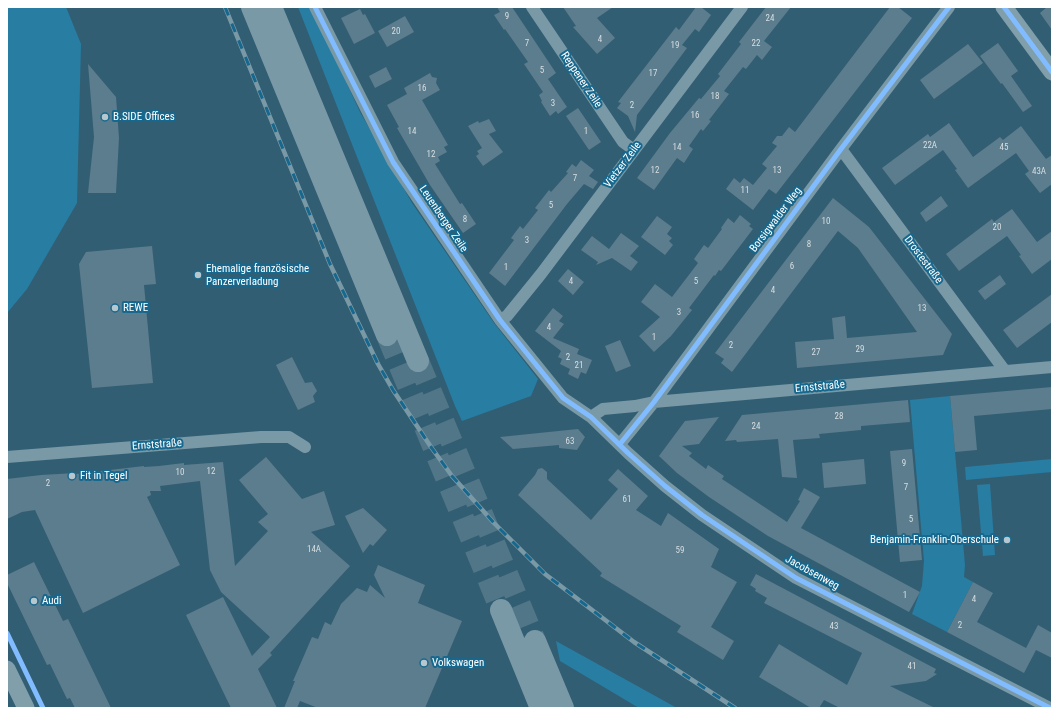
<!DOCTYPE html>
<meta charset="utf-8">
<style>
body{margin:0}
#map{position:relative;width:1059px;height:715px;overflow:hidden;background:#325e73;font-family:"Roboto Condensed",sans-serif}
canvas{display:block}
.frame{position:absolute;inset:0;border:8px solid #fff;pointer-events:none}
</style>
<div id="map">
<canvas width="1059" height="715"></canvas>
<div class="frame"></div>
</div>
<script>
const g = document.querySelector('canvas').getContext('2d');
g.lineJoin = 'round';
function paint(path, color) { g.fillStyle = color; g.fill(path, 'evenodd'); }
const toPath = rows => new Path2D(rows.map(r => 'M' + r).join(''));
function strokePath(path, color, width, dash) { g.strokeStyle = color; g.lineWidth = width; g.lineCap = dash ? 'butt' : 'round'; g.setLineDash(dash || []); g.stroke(path); }
function label(font, color, halo, rows, align = 'center') {
  g.font = font + ' "Roboto Condensed",sans-serif'; g.lineWidth = 4; g.setLineDash([]); g.textBaseline = 'middle'; g.strokeStyle = halo; g.fillStyle = color; for (const [text, x, y, turn = 0] of rows) {
    g.save(); g.translate(x, y); g.rotate((+turn || 0) * Math.PI / 180); g.textAlign = isNaN(turn) ? turn : align; if (halo) g.strokeText(text, 0, 0); g.fillText(text, 0, 0); g.restore();
  }
}
paint(toPath([
 [7,7,66,7,81,44,77,203,27,289,7,313],
 [298,7,311,7,360,112,412,203,494,323,538,379,531,396,462,421,455,406],
 [950,396,965,565,964,577,973,582,947,632,912,614,922,586,924,561,910,400],
 [1052,459,1052,472,966,480,965,467],
 [990,484,995,555,983,556,977,485],
 [556,641,677,708,639,708,560,661]
]), '#287da3');
paint(toPath([
 [497,7,512,7,556,73,548,79,567,107,558,114,556,111,550,116,541,102,542,101,539,95,543,92,524,64,528,62,505,29,504,30,494,15,500,12],
 [563,7,613,7,597,18,615,38,597,54,573,27,576,26],
 [696,7,701,7,711,15,699,32,695,29,682,45,687,48,637,115,635,132,628,116,617,108,621,103,618,102,676,27,679,30],
 [766,7,791,7,764,41,772,47,762,60,757,55,746,69,743,67,724,91,729,94,709,120,711,121,703,131,701,129,689,146,693,149,684,163,677,158,654,190,637,178,670,133,699,98,701,99,720,76,718,74,741,44,739,42],
 [890,7,898,7,912,18,776,194,769,189,753,210,726,189,734,178,740,183,744,178,753,185,767,168,762,164,777,146,772,143,777,136,782,136,789,127,795,132],
 [1047,7,1052,7,1052,30,1040,13],
 [360,9,363,15,365,14,375,33,354,44,341,18],
 [405,16,414,32,387,47,378,31],
 [998,43,1018,71,1011,76,1032,106,1023,112,1002,83,1001,84,980,56],
 [968,44,983,63,934,99,920,80],
 [88,64,116,97,119,138,116,193,88,193,94,137],
 [386,67,392,79,375,88,369,76],
 [430,73,432,77,437,78,436,83,440,90,422,100,448,145,444,147,447,152,438,157,440,161,435,164,460,204,462,203,476,224,463,233,430,185,397,128,399,127,387,105,407,94,404,88],
 [578,108,601,142,589,150,566,116],
 [489,119,496,131,489,134,503,152,483,166,476,156,479,154,477,151,482,148,468,126,478,121,479,123],
 [949,123,973,157,1000,137,1003,140,1021,126,1046,159,1052,155,1052,184,1040,193,1025,174,1029,171,1016,153,968,188,955,170,957,169,943,150,895,185,882,168,928,134,930,137],
 [581,160,594,170,589,176,598,182,593,189,584,184,567,204,505,286,489,273,514,240,511,238,520,226,523,229,538,210,535,208,549,190,551,192,568,173,566,172,572,164,576,167],
 [941,196,948,206,926,222,920,213],
 [833,198,869,227,952,334,943,355,797,368,795,342,834,339,832,318,845,316,847,338,917,332,858,248,838,231,732,372,721,363,724,359,715,353],
 [1012,209,1037,242,1052,231,1052,259,1032,274,1019,256,1021,255,1007,236,959,271,946,254,992,219,994,222],
 [740,215,751,224,749,226,753,229,721,271,719,270,715,276,714,275,689,308,692,310,671,336,654,352,639,336,660,317,641,302,655,284,672,297,698,263,694,259,704,245,708,248,722,229,721,228,728,218,734,223],
 [657,216,672,227,667,234,672,238,669,241,673,245,665,255,641,237],
 [621,233,639,246,630,256,638,262,631,271,612,258,596,265,598,262,581,250,592,236,609,249],
 [152,246,156,284,144,285,153,383,92,388,79,264,86,252],
 [568,269,584,282,573,295,558,281],
 [1000,275,1006,284,985,300,978,291],
 [1052,294,1052,322,1017,348,1003,330],
 [553,308,563,316,559,321,564,324,553,338,579,349,577,354,592,360,586,374,581,372,578,379,568,374,570,369,560,364,562,359,558,357,561,351,535,331],
 [620,340,631,366,616,372,605,346],
 [292,357,305,383,312,382,317,391,313,396,315,402,298,410,276,365],
 [1052,387,1052,409,974,416,977,450,955,452,950,396],
 [908,400,910,422,861,426,861,430,819,434,820,438,793,440,797,478,782,477,778,439,737,442,736,440,725,441,742,415],
 [719,417,699,444,682,446,692,453,689,456,706,469,708,465,724,476,722,479,787,522,800,501,798,500,804,488,820,497,801,528,920,592,909,612,768,536,709,497,677,473,659,456,685,421],
 [578,429,585,437,577,450,559,448,559,445,513,449,500,437],
 [912,449,922,560,900,562,890,451],
 [266,457,302,499,324,491,335,525,311,532,350,566,270,653,272,655,258,669,277,708,231,708,186,615,223,597,252,656,270,637,221,592,210,570,200,481,160,486,161,491,150,491,151,495,147,497,180,565,83,613,35,510,22,512,7,519,7,479,41,475,76,473,76,474,144,466,144,467,159,466,184,463,184,465,223,462,235,566,268,531,258,522,268,514,239,480],
 [864,459,866,484,824,488,822,463],
 [542,468,547,472,547,479,591,520,618,489,608,480,618,469,648,496,636,510,661,526,668,513,719,549,711,567,737,582,711,627,734,641,723,660,677,632,681,626,600,576,602,573,518,495,535,475,538,469],
 [363,508,387,530,373,546,370,544,363,553,345,516],
 [34,562,63,621,68,619,111,708,75,708,70,698,67,699,50,664,47,665,7,583,7,575],
 [378,565,425,585,418,603,462,621,425,708,318,708,300,701,297,708,284,708,295,681,293,681,312,637,318,639,325,622,331,625,341,604,357,588,367,592,370,585,385,598,374,575],
 [756,574,936,669,934,673,937,674,926,681,890,686,935,708,840,708,824,700,819,708,811,708,759,677,779,644,847,685,862,653,764,603,767,598,755,591,756,589,750,585],
 [973,582,993,593,977,622,1026,648,1038,625,1052,633,1052,658,1036,650,1024,673,947,632]
]), '#5c7d8d');
strokePath(toPath([
 [387,335,501,610],
 [418,361,535,641]
]), '#517688', 22, [22, 11]);
strokePath(toPath([
 [315,7,393,162,500,320,563,398,591,417,628,453,665,486,702,515,796,578,1050,708],
 [532,7,623,142,634,150],
 [841,149,1005,371],
 [500,320,507,316,541,274,742,7],
 [591,417,603,409,635,406,654,402,1052,367],
 [620,444,654,402,841,149,949,7],
 [7,457,261,437,289,437,305,447]
]), '#7999a6', 12);
strokePath(toPath([
 [1004,7,1052,72],
 [7,669,26,708]
]), '#819eab', 17);
strokePath(toPath([
 [252,7,387,335],
 [271,7,418,361],
 [501,610,541,708],
 [535,641,563,708]
]), '#7a99a6', 22);
const rail = toPath([
 [225,7,330,264,378,364,393,390,431,447,452,476,494,523,545,574,634,642,735,708]
]);
strokePath(rail, '#7a99a6', 4.5);
strokePath(rail, '#17688e', 3, [9]);
strokePath(toPath([
 [315,7,393,162,500,320,563,398,591,417,628,453,665,486,702,515,796,578,1050,708],
 [1004,7,1052,72],
 [620,444,654,402,841,149,949,7],
 [7,633,43,708]
]), '#80bcff', 5);
for (const [x, y, r, color] of [
 [105,117,4,"#b7c7ce"],
 [198,275,4,"#b7c7ce"],
 [115,308,4,"#b7c7ce"],
 [72,476,4,"#b7c7ce"],
 [1007,540,4,"#b7c7ce"],
 [34,601,4,"#b7c7ce"],
 [424,663,4,"#b7c7ce"]
]) { const dot = new Path2D(); dot.arc(x, y, r, 0, 2 * Math.PI); g.fillStyle = color; g.fill(dot); strokePath(dot, '#17688e', 1.5); }
label('9px', '#d6dee2', null, [
 ["9",507,17],
 ["24",770,19],
 ["20",396,32],
 ["4",600,40],
 ["7",527,44],
 ["22",756,44],
 ["19",675,46],
 ["5",542,71],
 ["17",653,74],
 ["16",422,89],
 ["18",715,97],
 ["3",553,104],
 ["2",632,106],
 ["16",695,116],
 ["14",412,132],
 ["1",586,132],
 ["22A",930,146],
 ["14",677,148],
 ["45",1004,148],
 ["12",431,155],
 ["12",655,171],
 ["13",777,171],
 ["43A",1039,172],
 ["7",575,179],
 ["11",745,191],
 ["5",551,206],
 ["8",465,220],
 ["10",826,222],
 ["20",997,228],
 ["3",527,241],
 ["8",809,245],
 ["6",792,267],
 ["1",506,268],
 ["4",571,282],
 ["5",696,282],
 ["4",773,291],
 ["13",922,309],
 ["3",679,313],
 ["4",549,328],
 ["1",654,338],
 ["2",731,346],
 ["29",860,350],
 ["27",816,353],
 ["2",568,358],
 ["21",579,366],
 ["28",839,417],
 ["24",756,427],
 ["63",570,442],
 ["9",904,464],
 ["12",211,472],
 ["10",180,473],
 ["2",48,484],
 ["7",906,488],
 ["61",627,500],
 ["5",911,520],
 ["14A",314,550],
 ["59",680,551],
 ["1",905,596],
 ["4",974,600],
 ["2",960,626],
 ["43",834,627],
 ["41",912,667]
]);
label('11px', '#fff', '#17688e', [
 ["Reppener Zeile",581,80,56],
 ["Vietzer Zeile",623,165,-53],
 ["Leuenberger Zeile",443,219,56],
 ["Borsigwalder Weg",776,220,-53],
 ["Drostestraße",923,260,53],
 ["Ernststraße",820,387,-5],
 ["Ernststraße",157,445,-4],
 ["Jacobsenweg",812,573,29]
]);
label('11px', '#fff', '#17688e', [
 ["B.SIDE Offices",113,117],
 ["Ehemalige französische",206,269],
 ["Panzerverladung",206,282],
 ["REWE",123,308],
 ["Fit in Tegel",80,476],
 ["Benjamin-Franklin-Oberschule",999,540,"right"],
 ["Audi",42,601],
 ["Volkswagen",432,663]
], 'left');
</script>
